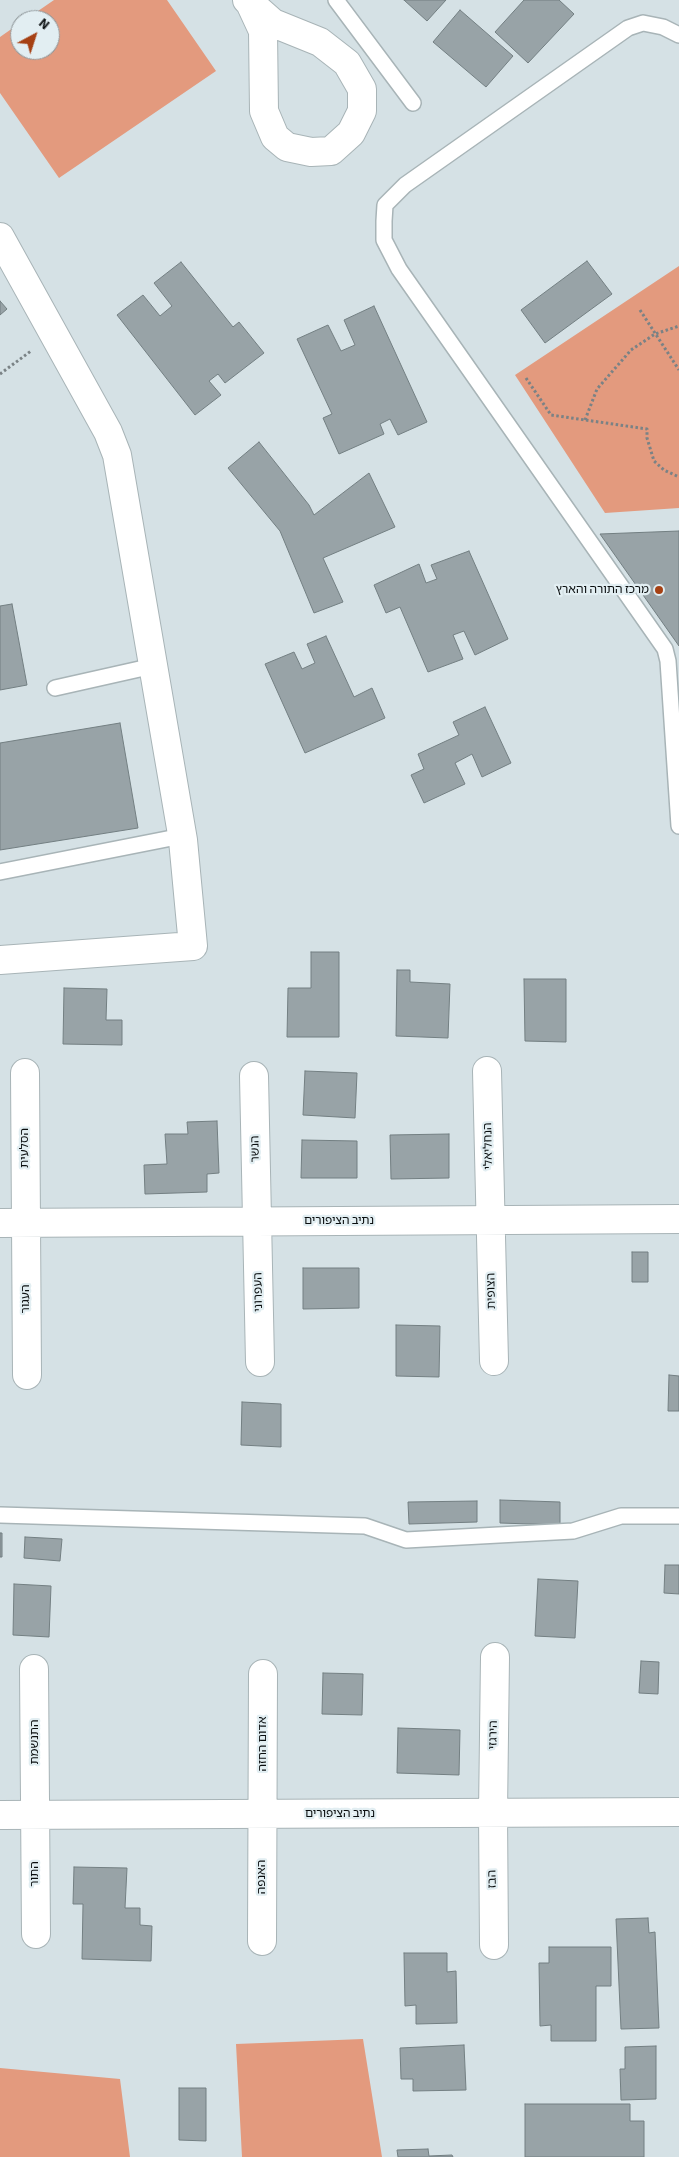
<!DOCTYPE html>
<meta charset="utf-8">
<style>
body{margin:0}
#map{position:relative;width:679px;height:2157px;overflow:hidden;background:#d5e1e5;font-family:"Source Sans 3",sans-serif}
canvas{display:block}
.north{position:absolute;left:10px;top:10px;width:50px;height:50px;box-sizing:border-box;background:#e2eef2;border:1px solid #8c9497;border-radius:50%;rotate:40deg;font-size:14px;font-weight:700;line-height:20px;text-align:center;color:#0a0e0f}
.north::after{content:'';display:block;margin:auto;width:18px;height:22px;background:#a64114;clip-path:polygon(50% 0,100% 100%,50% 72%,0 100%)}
</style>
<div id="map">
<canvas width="679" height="2157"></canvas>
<div class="north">N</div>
</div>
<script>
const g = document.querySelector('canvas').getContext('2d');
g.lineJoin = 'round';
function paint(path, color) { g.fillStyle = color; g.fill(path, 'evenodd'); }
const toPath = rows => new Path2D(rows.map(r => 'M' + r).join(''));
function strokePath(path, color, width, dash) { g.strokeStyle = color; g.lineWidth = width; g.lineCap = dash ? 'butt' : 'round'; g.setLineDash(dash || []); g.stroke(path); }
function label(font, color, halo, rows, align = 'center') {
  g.font = font + ' "Source Sans 3","Noto Sans Hebrew",sans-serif'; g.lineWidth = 4.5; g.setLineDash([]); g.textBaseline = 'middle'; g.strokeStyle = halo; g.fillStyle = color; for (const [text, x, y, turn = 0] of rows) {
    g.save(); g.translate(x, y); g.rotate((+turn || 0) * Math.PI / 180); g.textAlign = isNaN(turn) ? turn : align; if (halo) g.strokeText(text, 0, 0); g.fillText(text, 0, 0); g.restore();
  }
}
paint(toPath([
 [54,0,167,0,216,71,59,178,0,93,0,37,20,23,20,50,50,50,50,20,25,20],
 [679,266,679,508,605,513,515,375],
 [363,2039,382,2157,242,2157,236,2044],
 [0,2068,120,2079,130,2157,0,2157]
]), '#e39a7e');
const building = toPath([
 [404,0,446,0,427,21,404,0],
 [524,0,559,0,574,14,528,63,495,32,524,0],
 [460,10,513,56,486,87,433,42,460,10],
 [587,261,612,294,545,343,521,310,587,261],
 [181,262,233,327,239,322,264,353,225,383,218,374,209,381,221,395,195,415,117,315,143,295,160,316,172,306,154,283,181,262],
 [0,301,7,309,0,315,0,301],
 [374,306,427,422,398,435,390,419,380,424,384,434,339,454,323,418,332,414,297,339,328,325,341,351,355,345,344,320,374,306],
 [259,442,309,505,314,515,369,473,395,527,323,558,343,602,314,613,280,531,228,468,259,442],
 [679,531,679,646,600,534,679,531],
 [469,551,508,639,475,655,464,631,453,635,463,659,428,672,400,607,386,613,374,585,419,564,426,583,437,579,431,565,469,551],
 [12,604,27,685,0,690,0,606,12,604],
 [326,636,354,697,372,688,385,718,305,753,265,664,294,652,302,669,315,663,307,644,326,636],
 [485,707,511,763,482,777,472,754,455,763,465,784,424,803,411,775,424,769,418,754,459,735,453,722,485,707],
 [120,723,138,828,0,850,0,743,120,723],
 [311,952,339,952,339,1037,287,1037,288,988,311,988,311,952],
 [397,970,410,970,410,982,450,984,448,1038,396,1036,397,970],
 [524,979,566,979,566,1042,525,1041,524,979],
 [64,988,107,989,106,1020,122,1020,122,1045,63,1044,64,988],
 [305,1071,357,1073,355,1118,303,1115,305,1071],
 [217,1121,219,1173,207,1174,207,1192,145,1194,144,1165,167,1164,165,1134,188,1134,187,1122,217,1121],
 [449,1134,449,1178,391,1179,390,1135,449,1134],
 [302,1140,357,1141,357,1178,301,1178,302,1140],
 [632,1252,648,1252,648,1282,632,1282,632,1252],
 [303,1268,359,1268,359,1308,303,1309,303,1268],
 [396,1325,440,1326,439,1377,396,1376,396,1325],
 [669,1375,679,1376,679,1411,668,1411,669,1375],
 [242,1402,281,1404,281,1447,241,1445,242,1402],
 [500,1500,560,1502,560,1525,500,1523,500,1500],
 [477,1501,477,1522,409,1524,408,1502,477,1501],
 [0,1533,2,1533,2,1557,0,1557,0,1533],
 [25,1537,62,1539,60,1561,24,1558,25,1537],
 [665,1565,679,1565,679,1594,664,1593,665,1565],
 [538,1579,578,1581,575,1638,535,1636,538,1579],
 [14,1584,51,1586,49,1637,13,1635,14,1584],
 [641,1661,659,1662,658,1694,639,1693,641,1661],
 [323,1673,363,1674,362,1715,322,1714,323,1673],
 [398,1728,460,1730,459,1775,397,1773,398,1728],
 [74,1867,127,1868,125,1908,140,1908,140,1925,152,1926,151,1961,82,1959,83,1904,73,1904,74,1867],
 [648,1918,649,1933,655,1932,659,2028,621,2029,616,1919,648,1918],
 [549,1947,611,1947,611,1986,596,1986,596,2041,551,2041,551,2025,540,2026,539,1963,549,1963,549,1947],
 [404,1953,447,1953,447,1972,456,1971,457,2023,416,2024,416,2005,405,2006,404,1953],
 [464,2045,466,2090,413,2091,413,2079,401,2079,400,2048,464,2045],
 [656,2046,656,2099,621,2100,620,2069,625,2069,625,2047,656,2046],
 [179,2088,206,2088,206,2141,179,2140,179,2088],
 [525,2104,630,2104,630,2121,644,2121,644,2157,525,2157,525,2104],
 [428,2149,429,2156,452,2155,453,2157,398,2157,397,2150,428,2149]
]);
paint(building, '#98a3a7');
strokePath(building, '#737f82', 1);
const lane = toPath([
 [336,0,413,103],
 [679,35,663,27,643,23,628,28,405,185,385,205,384,221,384,240,399,269,665,649,668,661,679,826],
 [55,688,153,666],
 [0,872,182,836],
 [0,1515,365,1526,406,1540,573,1531,621,1516,679,1516]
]);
const street = toPath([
 [247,0,273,23,320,42,347,63,362,89,362,111,351,133,331,151,311,152,287,147,275,137,264,111,263,31,250,3],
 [0,237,108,432,117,455,183,840,193,946,0,960],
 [487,1071,494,1361],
 [25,1073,27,1375],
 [254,1076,260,1362],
 [0,1223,679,1219],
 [34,1669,36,1934],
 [0,1815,679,1812],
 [262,1941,263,1674],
 [494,1945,493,1813,495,1657]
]);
strokePath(lane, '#a8b4b7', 18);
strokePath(street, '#a8b4b7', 30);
strokePath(toPath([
 [640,310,679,370],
 [0,374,31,351],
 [526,378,551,415,647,429,647,438,654,461,664,470,679,477],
 [585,420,597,389,631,350,655,334,679,326]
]), '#7a8285', 3, [2.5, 2.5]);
strokePath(lane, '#fff', 15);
strokePath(street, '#fff', 28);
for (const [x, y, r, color] of [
 [659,590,5,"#a64114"]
]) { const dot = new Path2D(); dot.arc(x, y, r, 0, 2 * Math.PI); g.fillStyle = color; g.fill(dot); strokePath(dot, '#e2eef2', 2); }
label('12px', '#0a0e0f', '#e2eef2', [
 ["מרכז התורה והארץ",649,590]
], 'right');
label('12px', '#0a0e0f', '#e2eef2', [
 ["הנחליאלי",489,1146,-91],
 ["הסלעית",25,1148,-90],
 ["הנשר",256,1149,-91],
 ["נתיב הציפורים",339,1221],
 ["הצופית",492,1291,-91],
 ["העפרוני",259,1292,-91],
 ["העגור",26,1299,-90],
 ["הירגזי",494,1735,-89],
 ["התנשמת",35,1742,-90],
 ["אדום החזה",263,1744,-90],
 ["נתיב הציפורים",340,1814],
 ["התור",35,1874,-90],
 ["האנפה",262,1877,-90],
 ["הבז",493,1879,-91]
]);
</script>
